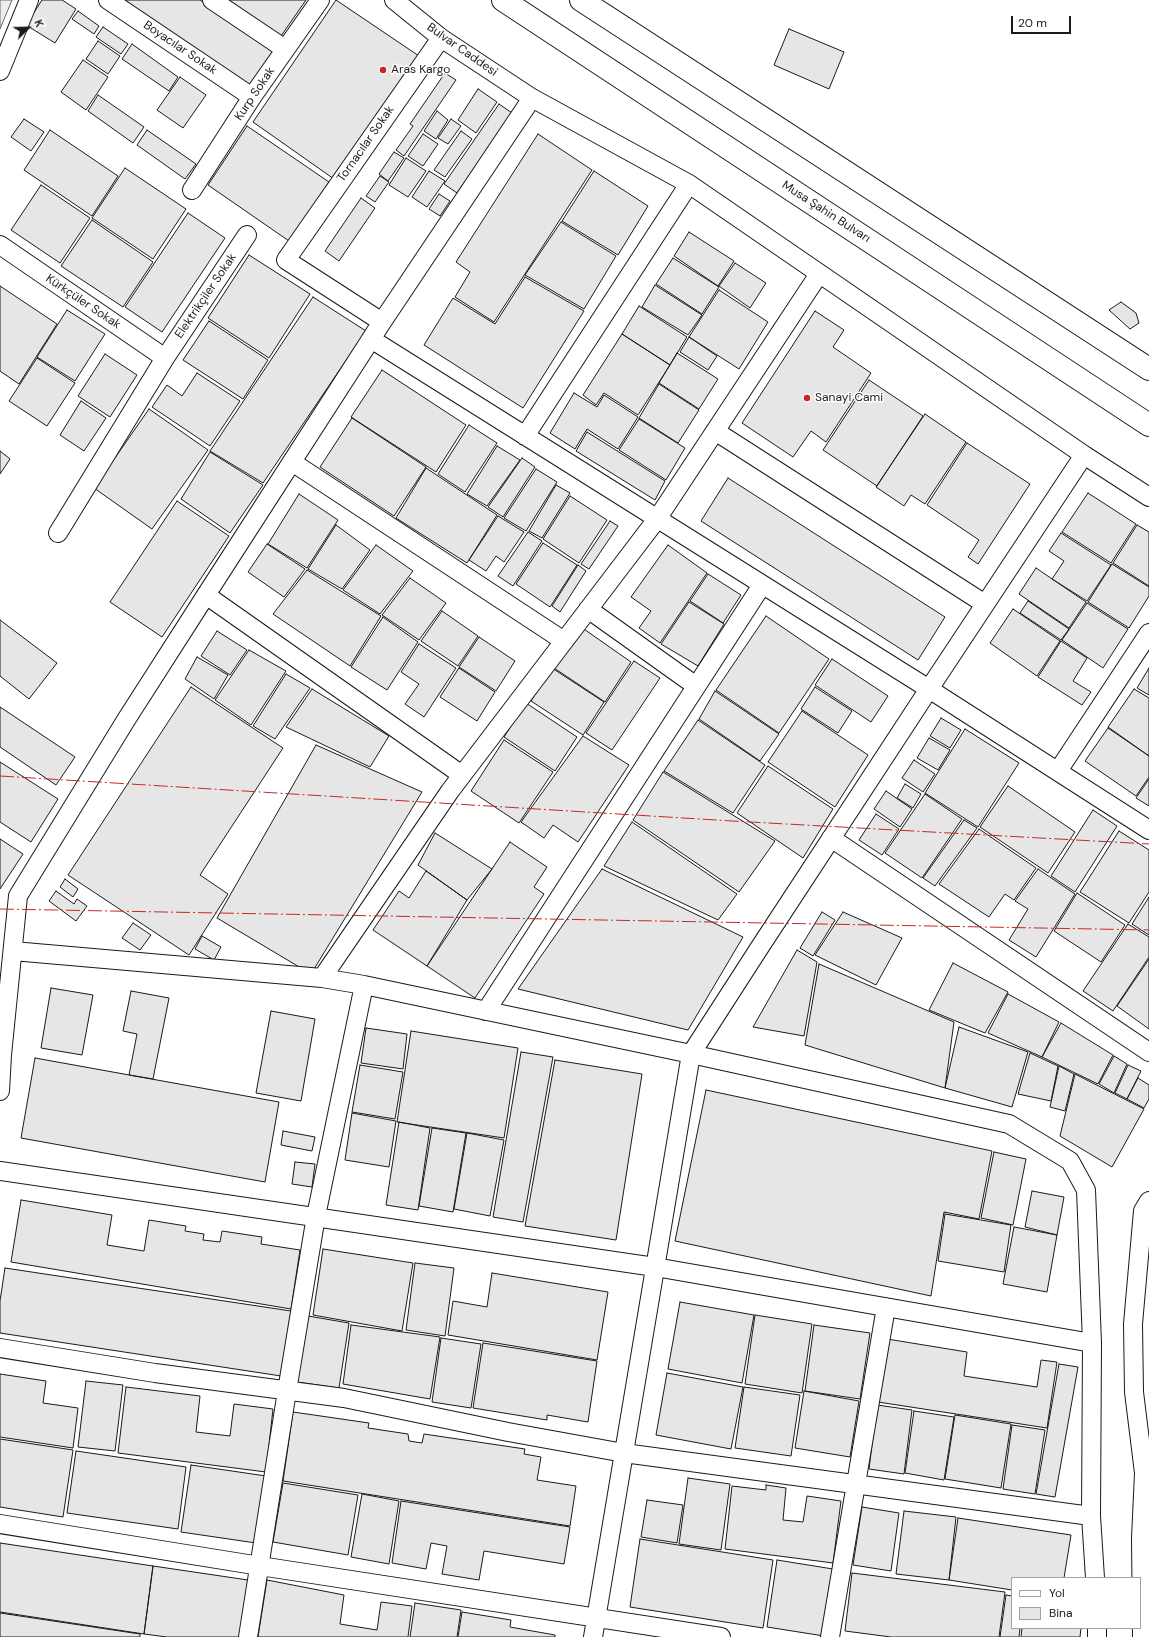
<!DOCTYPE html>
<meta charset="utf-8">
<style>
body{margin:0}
#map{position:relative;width:1149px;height:1637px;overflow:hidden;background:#fff;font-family:"DM Sans",sans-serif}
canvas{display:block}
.legend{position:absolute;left:1011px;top:1577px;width:130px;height:52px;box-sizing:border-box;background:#fff;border:1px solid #a3a3a3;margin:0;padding:5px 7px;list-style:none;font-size:12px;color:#1a1a1a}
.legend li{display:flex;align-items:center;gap:8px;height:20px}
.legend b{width:20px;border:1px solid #a3a3a3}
.north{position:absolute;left:8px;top:8px;width:40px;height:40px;-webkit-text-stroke:3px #fff;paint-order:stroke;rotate:67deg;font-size:11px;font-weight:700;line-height:16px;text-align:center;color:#1a1a1a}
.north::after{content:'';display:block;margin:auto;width:14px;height:18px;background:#1a1a1a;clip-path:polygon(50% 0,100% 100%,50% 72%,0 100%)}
.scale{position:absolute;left:1011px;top:16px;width:60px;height:18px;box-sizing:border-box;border:2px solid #1a1a1a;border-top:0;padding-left:5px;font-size:12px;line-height:14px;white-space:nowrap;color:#1a1a1a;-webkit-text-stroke:3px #fff;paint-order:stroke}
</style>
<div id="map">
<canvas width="1149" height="1637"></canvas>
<ul class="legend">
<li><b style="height:5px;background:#fff"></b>Yol</li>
<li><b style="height:11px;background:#e6e6e6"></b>Bina</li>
</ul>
<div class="north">K</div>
<div class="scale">20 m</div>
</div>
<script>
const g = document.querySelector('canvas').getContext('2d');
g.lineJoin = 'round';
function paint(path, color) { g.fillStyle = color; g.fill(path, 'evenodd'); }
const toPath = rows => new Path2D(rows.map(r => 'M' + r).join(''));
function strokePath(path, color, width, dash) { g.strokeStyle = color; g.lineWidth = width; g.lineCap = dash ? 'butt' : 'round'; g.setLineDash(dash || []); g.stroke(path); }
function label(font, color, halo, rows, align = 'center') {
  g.font = font + ' "DM Sans",sans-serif'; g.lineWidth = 3; g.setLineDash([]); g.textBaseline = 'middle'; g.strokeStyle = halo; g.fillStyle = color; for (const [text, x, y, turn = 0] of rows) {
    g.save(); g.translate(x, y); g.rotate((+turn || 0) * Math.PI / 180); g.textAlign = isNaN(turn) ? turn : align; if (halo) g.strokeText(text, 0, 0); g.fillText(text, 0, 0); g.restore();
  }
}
const built = toPath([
 [0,0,12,0,0,29,0,0]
]);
paint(built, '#ededed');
strokePath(built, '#6a6a6a', 1);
const building = toPath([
 [42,0,62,0,76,9,55,43,26,25,42,0],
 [110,0,200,0,275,50,247,92,110,0],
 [228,0,306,0,281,36,228,0],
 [336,0,419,56,334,179,253,122,336,0],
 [78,11,99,26,94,34,72,19,78,11],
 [103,27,128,44,121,54,96,37,103,27],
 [789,29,844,52,829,89,774,65,789,29],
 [98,41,120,56,108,74,86,59,98,41],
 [132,44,178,77,169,91,122,59,132,44],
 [83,60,108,77,86,110,61,92,83,60],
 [445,73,456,80,404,156,396,150,413,126,410,124,445,73],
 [180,77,206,95,183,128,157,110,180,77],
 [478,89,497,102,476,133,458,120,478,89],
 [98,95,144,127,133,143,88,111,98,95],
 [499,104,512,113,457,193,444,184,499,104],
 [437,111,448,120,436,139,424,131,437,111],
 [24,119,44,132,31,151,11,137,24,119],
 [451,119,461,126,448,144,438,138,451,119],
 [247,126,329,182,289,241,208,185,247,126],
 [50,130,118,176,92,216,24,170,50,130],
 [147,130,196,164,185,179,137,145,147,130],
 [461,131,472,139,445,177,434,170,461,131],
 [423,134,438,144,423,166,408,156,423,134],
 [538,134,592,170,494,322,455,297,470,272,456,262,538,134],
 [394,152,404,158,388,181,379,174,394,152],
 [406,158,426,171,408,197,389,185,406,158],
 [125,168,186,209,153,259,92,218,125,168],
 [429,171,445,181,427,207,412,197,429,171],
 [594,171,648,206,618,255,562,221,594,171],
 [380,176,389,182,375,202,366,196,380,176],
 [41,185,90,218,60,263,11,230,41,185],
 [439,194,450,201,440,216,429,209,439,194],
 [361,198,375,208,339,261,325,251,361,198],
 [188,213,225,238,162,332,125,307,188,213],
 [92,220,153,262,123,307,61,266,92,220],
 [561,222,616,256,584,309,525,275,561,222],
 [689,232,734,261,718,286,674,256,689,232],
 [249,255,310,294,269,358,208,318,249,255],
 [673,258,719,287,702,314,656,284,673,258],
 [735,263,766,283,750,308,719,286,735,263],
 [525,277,584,311,523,408,424,345,453,298,495,324,525,277],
 [655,285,702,315,688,335,642,307,655,285],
 [0,286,57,324,19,384,0,371,0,286],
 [719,290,768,322,739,369,689,337,719,290],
 [313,297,366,331,263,483,210,451,313,297],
 [1121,302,1136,313,1139,323,1130,329,1109,310,1121,302],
 [639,306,687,337,670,365,622,334,639,306],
 [67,310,105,334,75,381,37,357,67,310],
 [815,311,844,330,833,347,871,373,826,442,811,431,793,457,742,423,815,311],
 [209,321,268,360,243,399,183,360,209,321],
 [622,334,670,365,638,415,604,393,596,405,583,395,622,334],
 [689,337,717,356,708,370,680,352,689,337],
 [677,353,718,379,699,409,659,383,677,353],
 [105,354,137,375,110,417,78,396,105,354],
 [37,358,75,383,47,426,9,401,37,358],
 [382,370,466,425,436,472,351,417,382,370],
 [197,373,240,401,210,446,152,407,167,385,182,396,197,373],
 [869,380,923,416,877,486,823,450,869,380],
 [659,384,699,410,678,443,639,418,659,384],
 [574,393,597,407,604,395,638,417,618,449,587,429,575,449,550,433,574,393],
 [81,401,106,418,84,451,60,435,81,401],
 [149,409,208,450,152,529,94,488,149,409],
 [925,414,966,442,925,504,911,495,904,506,876,487,925,414],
 [352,418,426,467,394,516,320,467,352,418],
 [639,419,685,448,666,480,619,450,639,419],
 [469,425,497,443,465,492,438,474,469,425],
 [587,432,665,481,655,500,576,451,587,432],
 [967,443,1030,484,978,564,968,557,979,540,927,505,967,443],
 [497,446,520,460,487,506,467,494,497,446],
 [0,451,10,459,0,474,0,451],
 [210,452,263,485,230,533,181,499,210,452],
 [522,458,535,467,503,517,488,507,522,458],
 [426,468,497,515,467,563,396,518,426,468],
 [536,469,557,482,526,531,504,518,536,469],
 [728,478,945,617,918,660,701,521,728,478],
 [556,485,570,493,542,538,529,531,556,485],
 [1088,493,1136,524,1111,563,1062,532,1088,493],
 [299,494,338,520,307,568,268,544,299,494],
 [570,496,607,520,579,563,543,539,570,496],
 [177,501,229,536,162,637,110,602,177,501],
 [498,516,524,532,504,562,496,556,486,571,469,560,498,516],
 [610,521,618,526,589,569,581,564,610,521],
 [336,525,370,550,342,589,308,569,336,525],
 [1137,525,1149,532,1149,586,1113,563,1137,525],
 [528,532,542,541,513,586,498,576,528,532],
 [1061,533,1111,565,1087,601,1052,579,1064,561,1049,551,1061,533],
 [543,543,577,565,550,607,516,584,543,543],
 [267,544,305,569,284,597,248,572,267,544],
 [376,545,413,571,380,614,343,590,376,545],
 [668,545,707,573,660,643,639,628,651,611,631,597,668,545],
 [1112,564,1149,587,1149,596,1129,628,1088,602,1112,564],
 [578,565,586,571,560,612,552,606,578,565],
 [1036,568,1086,602,1069,628,1019,594,1036,568],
 [307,570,381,616,350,666,273,614,307,570],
 [708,574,741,595,723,623,690,601,708,574],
 [410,578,446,603,419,640,382,615,410,578],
 [1028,601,1069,629,1061,640,1020,613,1028,601],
 [689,602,724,624,698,666,661,644,689,602],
 [1087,603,1128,629,1103,668,1062,640,1087,603],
 [1013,609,1060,641,1037,676,990,643,1013,609],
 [442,611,478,636,458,666,421,641,442,611],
 [766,616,829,659,779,733,716,690,766,616],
 [383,617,418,642,387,690,351,667,383,617],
 [0,620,57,663,29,699,0,676,0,620],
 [581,627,631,662,605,702,554,668,581,627],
 [217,631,247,650,230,675,201,656,217,631],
 [479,637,515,661,496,691,459,667,479,637],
 [1061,641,1087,658,1073,681,1091,692,1082,705,1038,677,1061,641],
 [419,644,456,668,424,717,405,704,419,684,401,672,419,644],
 [249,650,286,671,251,725,215,700,249,650],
 [197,657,228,675,214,699,185,679,197,657],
 [832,659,888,696,871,722,815,685,832,659],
 [634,661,660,678,612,750,586,733,634,661],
 [459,668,495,692,477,721,440,697,459,668],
 [552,668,604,702,583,735,531,701,552,668],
 [1149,668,1149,695,1137,688,1149,668],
 [286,674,310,688,275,739,253,726,286,674],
 [191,687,283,748,200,875,228,894,189,955,68,875,191,687],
 [815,687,852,711,838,733,801,709,815,687],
 [312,689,389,736,370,767,286,727,312,689],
 [1134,689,1149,698,1149,756,1108,727,1134,689],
 [715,691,779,734,760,761,699,719,715,691],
 [526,703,577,737,555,771,504,737,526,703],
 [0,707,75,757,56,785,0,747,0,707],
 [802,711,868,755,835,807,768,762,802,711],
 [941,718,961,730,950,748,930,736,941,718],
 [698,720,765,765,733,813,664,771,698,720],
 [1108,728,1149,756,1149,777,1136,796,1085,761,1108,728],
 [965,729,1019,763,978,827,925,793,965,729],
 [583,736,629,765,578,842,553,825,544,838,521,822,583,736],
 [929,738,950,750,938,770,917,758,929,738],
 [504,740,553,772,519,823,471,791,504,740],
 [316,745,422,792,311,974,217,918,316,745],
 [914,760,935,774,923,792,902,778,914,760],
 [0,762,58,799,31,842,0,822,0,762],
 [768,766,833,809,803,858,737,813,768,766],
 [663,772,775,841,739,892,633,820,663,772],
 [1149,779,1149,806,1136,798,1149,779],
 [905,784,921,794,913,808,897,798,905,784],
 [1008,786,1075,832,1048,873,980,827,1008,786],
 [886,791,912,809,900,827,874,809,886,791],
 [925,794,962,819,922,878,885,853,925,794],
 [1093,810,1117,826,1075,892,1051,876,1093,810],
 [876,814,899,829,882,855,859,840,876,814],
 [964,820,977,828,935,886,923,878,964,820],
 [632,822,737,894,718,920,604,866,632,822],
 [979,829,1036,868,1014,900,1005,894,989,917,939,884,979,829],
 [1119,831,1149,850,1149,892,1129,923,1080,892,1119,831],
 [435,833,492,869,467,900,418,865,435,833],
 [0,839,23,854,0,889,0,839],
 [510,842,547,867,534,887,544,894,475,998,427,966,510,842],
 [602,869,743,937,688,1030,518,989,602,869],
 [1038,869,1075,894,1036,957,1009,940,1028,909,1015,901,1038,869],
 [426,871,467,900,427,966,373,930,399,891,409,898,426,871],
 [65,879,78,889,73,897,60,887,65,879],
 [56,891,74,904,77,899,87,906,76,921,49,901,56,891],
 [1077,893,1125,925,1101,962,1054,931,1077,893],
 [1149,897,1149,935,1132,924,1149,897],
 [822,912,835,920,813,956,800,948,822,912],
 [843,912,902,938,876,985,815,955,843,912],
 [133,923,151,935,140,950,122,938,133,923],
 [1128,924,1149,937,1149,957,1113,1011,1083,991,1128,924],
 [202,936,221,947,214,960,195,949,202,936],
 [797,950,817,962,804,1036,753,1027,797,950],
 [1149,959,1149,1029,1117,1006,1149,959],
 [953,963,1008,992,985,1033,929,1010,953,963],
 [819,964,954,1022,945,1088,805,1045,819,964],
 [51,988,93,995,82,1055,41,1048,51,988],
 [131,991,169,998,153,1079,129,1075,137,1034,123,1031,131,991],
 [1008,994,1059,1022,1042,1057,988,1033,1008,994],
 [271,1011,315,1019,301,1101,256,1093,271,1011],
 [1061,1023,1113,1055,1098,1084,1042,1057,1061,1023],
 [959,1027,1028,1052,1012,1107,945,1088,959,1027],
 [366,1028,407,1034,403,1069,361,1063,366,1028],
 [411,1031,518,1048,504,1138,397,1122,411,1031],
 [521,1052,553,1057,523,1222,493,1217,521,1052],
 [1030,1053,1058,1066,1051,1101,1018,1094,1030,1053],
 [1114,1056,1127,1064,1114,1093,1099,1084,1114,1056],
 [35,1058,279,1102,265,1182,21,1138,35,1058],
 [555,1060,642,1074,616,1240,525,1226,555,1060],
 [360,1065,403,1072,395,1119,352,1112,360,1065],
 [1128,1065,1141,1071,1127,1099,1115,1093,1128,1065],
 [1059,1066,1074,1074,1065,1111,1050,1107,1059,1066],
 [1075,1074,1144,1109,1112,1167,1060,1136,1075,1074],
 [1138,1078,1149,1085,1149,1099,1144,1108,1127,1099,1138,1078],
 [706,1090,992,1151,979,1219,944,1212,931,1296,675,1241,706,1090],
 [352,1113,396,1121,389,1167,345,1160,352,1113],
 [399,1122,430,1128,418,1210,386,1205,399,1122],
 [432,1128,466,1133,453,1212,419,1206,432,1128],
 [283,1131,315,1137,312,1151,281,1145,283,1131],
 [467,1133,504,1140,490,1216,454,1209,467,1133],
 [994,1152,1026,1159,1013,1225,981,1218,994,1152],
 [295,1162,315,1164,312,1187,292,1184,295,1162],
 [1032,1191,1064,1197,1057,1235,1025,1227,1032,1191],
 [21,1200,112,1215,107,1245,144,1251,149,1220,186,1226,185,1231,204,1234,203,1240,220,1242,222,1231,262,1237,261,1244,300,1250,291,1309,11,1262,21,1200],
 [945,1214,1011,1225,1004,1272,938,1261,945,1214],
 [1014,1227,1057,1235,1047,1292,1003,1284,1014,1227],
 [323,1249,413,1263,402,1331,313,1315,323,1249],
 [415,1263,454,1268,445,1336,406,1330,415,1263],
 [5,1268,291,1311,281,1376,0,1333,0,1301,5,1268],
 [492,1273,608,1292,597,1360,448,1335,453,1301,487,1307,492,1273],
 [680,1302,754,1315,742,1383,668,1369,680,1302],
 [755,1315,812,1324,802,1393,745,1384,755,1315],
 [308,1316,349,1323,339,1388,297,1382,308,1316],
 [351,1325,440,1337,430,1399,343,1384,351,1325],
 [814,1325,870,1333,860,1399,805,1391,814,1325],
 [441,1338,481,1344,471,1408,432,1402,441,1338],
 [887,1339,967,1352,964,1376,1037,1387,1041,1360,1057,1362,1047,1428,878,1402,887,1339],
 [483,1343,597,1361,588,1422,547,1415,547,1420,473,1408,483,1343],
 [1059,1364,1078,1367,1055,1497,1036,1494,1059,1364],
 [667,1373,743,1387,731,1449,656,1435,667,1373],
 [0,1374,46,1381,43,1403,78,1408,73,1448,0,1437,0,1374],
 [86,1381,123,1385,115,1451,78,1447,86,1381],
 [126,1387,200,1396,196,1432,230,1436,234,1404,273,1409,266,1472,118,1453,126,1387],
 [744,1387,800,1395,791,1456,735,1448,744,1387],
 [804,1391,859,1401,850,1457,795,1448,804,1391],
 [877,1405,912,1410,904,1474,869,1469,877,1405],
 [914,1411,954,1417,944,1480,905,1473,914,1411],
 [293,1412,369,1423,368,1428,408,1434,409,1441,422,1443,424,1434,525,1449,524,1454,541,1457,537,1480,576,1486,570,1526,283,1481,293,1412],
 [955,1415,1011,1424,1001,1488,945,1479,955,1415],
 [1012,1425,1045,1430,1035,1494,1003,1489,1012,1425],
 [0,1439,73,1450,63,1517,0,1507,0,1439],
 [76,1451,186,1467,178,1529,67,1513,76,1451],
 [191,1465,266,1476,256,1543,181,1532,191,1465],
 [688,1478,730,1484,721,1550,679,1544,688,1478],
 [283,1483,358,1495,348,1555,273,1542,283,1483],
 [766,1485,786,1488,783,1520,803,1522,807,1496,841,1501,833,1563,725,1549,732,1486,766,1490,766,1485],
 [362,1494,399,1501,389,1564,351,1557,362,1494],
 [647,1500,683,1505,677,1543,641,1537,647,1500],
 [401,1501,570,1527,564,1564,484,1551,479,1580,442,1574,447,1546,431,1543,426,1569,392,1563,401,1501],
 [862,1507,899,1513,891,1571,853,1565,862,1507],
 [904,1511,956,1517,949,1580,896,1574,904,1511],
 [958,1518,1071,1535,1064,1578,1012,1578,1012,1590,949,1580,958,1518],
 [640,1539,773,1560,763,1628,630,1607,640,1539],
 [0,1543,153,1566,144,1634,0,1612,0,1543],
 [777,1560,833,1569,824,1636,767,1627,777,1560],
 [153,1566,248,1580,240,1637,167,1637,144,1634,153,1566],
 [852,1573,1005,1592,999,1637,891,1637,845,1631,852,1573],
 [267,1580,344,1595,340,1624,377,1630,381,1602,412,1606,408,1637,258,1637,267,1580],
 [1006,1595,1012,1596,1012,1628,1020,1628,1019,1637,1000,1637,1006,1595],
 [415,1603,461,1610,457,1637,410,1637,415,1603],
 [462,1612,511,1620,510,1627,555,1635,555,1637,458,1637,462,1612],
 [0,1613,140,1634,140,1637,0,1637,0,1613],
 [1022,1628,1081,1628,1080,1637,1021,1637,1022,1628]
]);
paint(building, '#e6e6e6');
strokePath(building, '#1a1a1a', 1);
const street = toPath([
 [108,0,252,97],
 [212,0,285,49],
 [394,0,441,38,532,98,689,184,1084,455,1149,497],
 [441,38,286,260,382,322,371,339,929,689,1149,830],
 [0,71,29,0],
 [192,190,252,97,320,0],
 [0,245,165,358],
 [715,431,985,604],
 [525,436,689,184],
 [292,462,564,641],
 [58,533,165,358,247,235],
 [206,595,462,775],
 [588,609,696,686],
 [1058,771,1149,633],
 [831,838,1149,1052],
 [13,951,322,978,364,985,691,1054,1009,1124,1070,1161,1086,1190,1092,1343,1091,1516,1095,1578],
 [322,978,450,791,657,519,819,274],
 [486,1011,762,585],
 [0,1091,2,1055,18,896,126,720,206,595,382,322,532,98],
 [0,1171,655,1267,1092,1343],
 [0,1348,155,1373,344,1398,508,1432,624,1453,1091,1516],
 [0,1524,260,1566,721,1637],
 [1097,1628,1097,1637],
 [248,1637,287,1391,316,1216,364,985],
 [593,1637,691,1054,758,950,929,689,1084,455],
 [830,1637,886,1307],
 [1142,1637,1141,1538,1144,1473,1134,1392,1133,1324,1143,1211,1149,1201]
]);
const primary = toPath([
 [503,0,1149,425],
 [581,0,1149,369]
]);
strokePath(street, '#1a1a1a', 20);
strokePath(primary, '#1a1a1a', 24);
strokePath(street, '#fff', 18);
strokePath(primary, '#fff', 22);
strokePath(toPath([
 [0,776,732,821,1149,844],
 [0,909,1149,930]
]), '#c62828', 1, [14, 3, 2, 3]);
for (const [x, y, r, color] of [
 [383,70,4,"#c62828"],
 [807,398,4,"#c62828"]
]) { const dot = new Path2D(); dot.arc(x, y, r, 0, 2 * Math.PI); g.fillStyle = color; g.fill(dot); strokePath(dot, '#fff', 1.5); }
label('12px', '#1a1a1a', '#fff', [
 ["Boyacılar Sokak",180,48,34],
 ["Bulvar Caddesi",462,50,35],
 ["Kurp Sokak",255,94,-56],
 ["Tornacılar Sokak",366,144,-55],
 ["Musa Şahin Bulvarı",826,212,33],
 ["Elektrikçiler Sokak",206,296,-56],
 ["Kürkçüler Sokak",83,302,34]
]);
label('12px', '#1a1a1a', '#fff', [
 ["Aras Kargo",391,70],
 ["Sanayi Cami",815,398]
], 'left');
</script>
